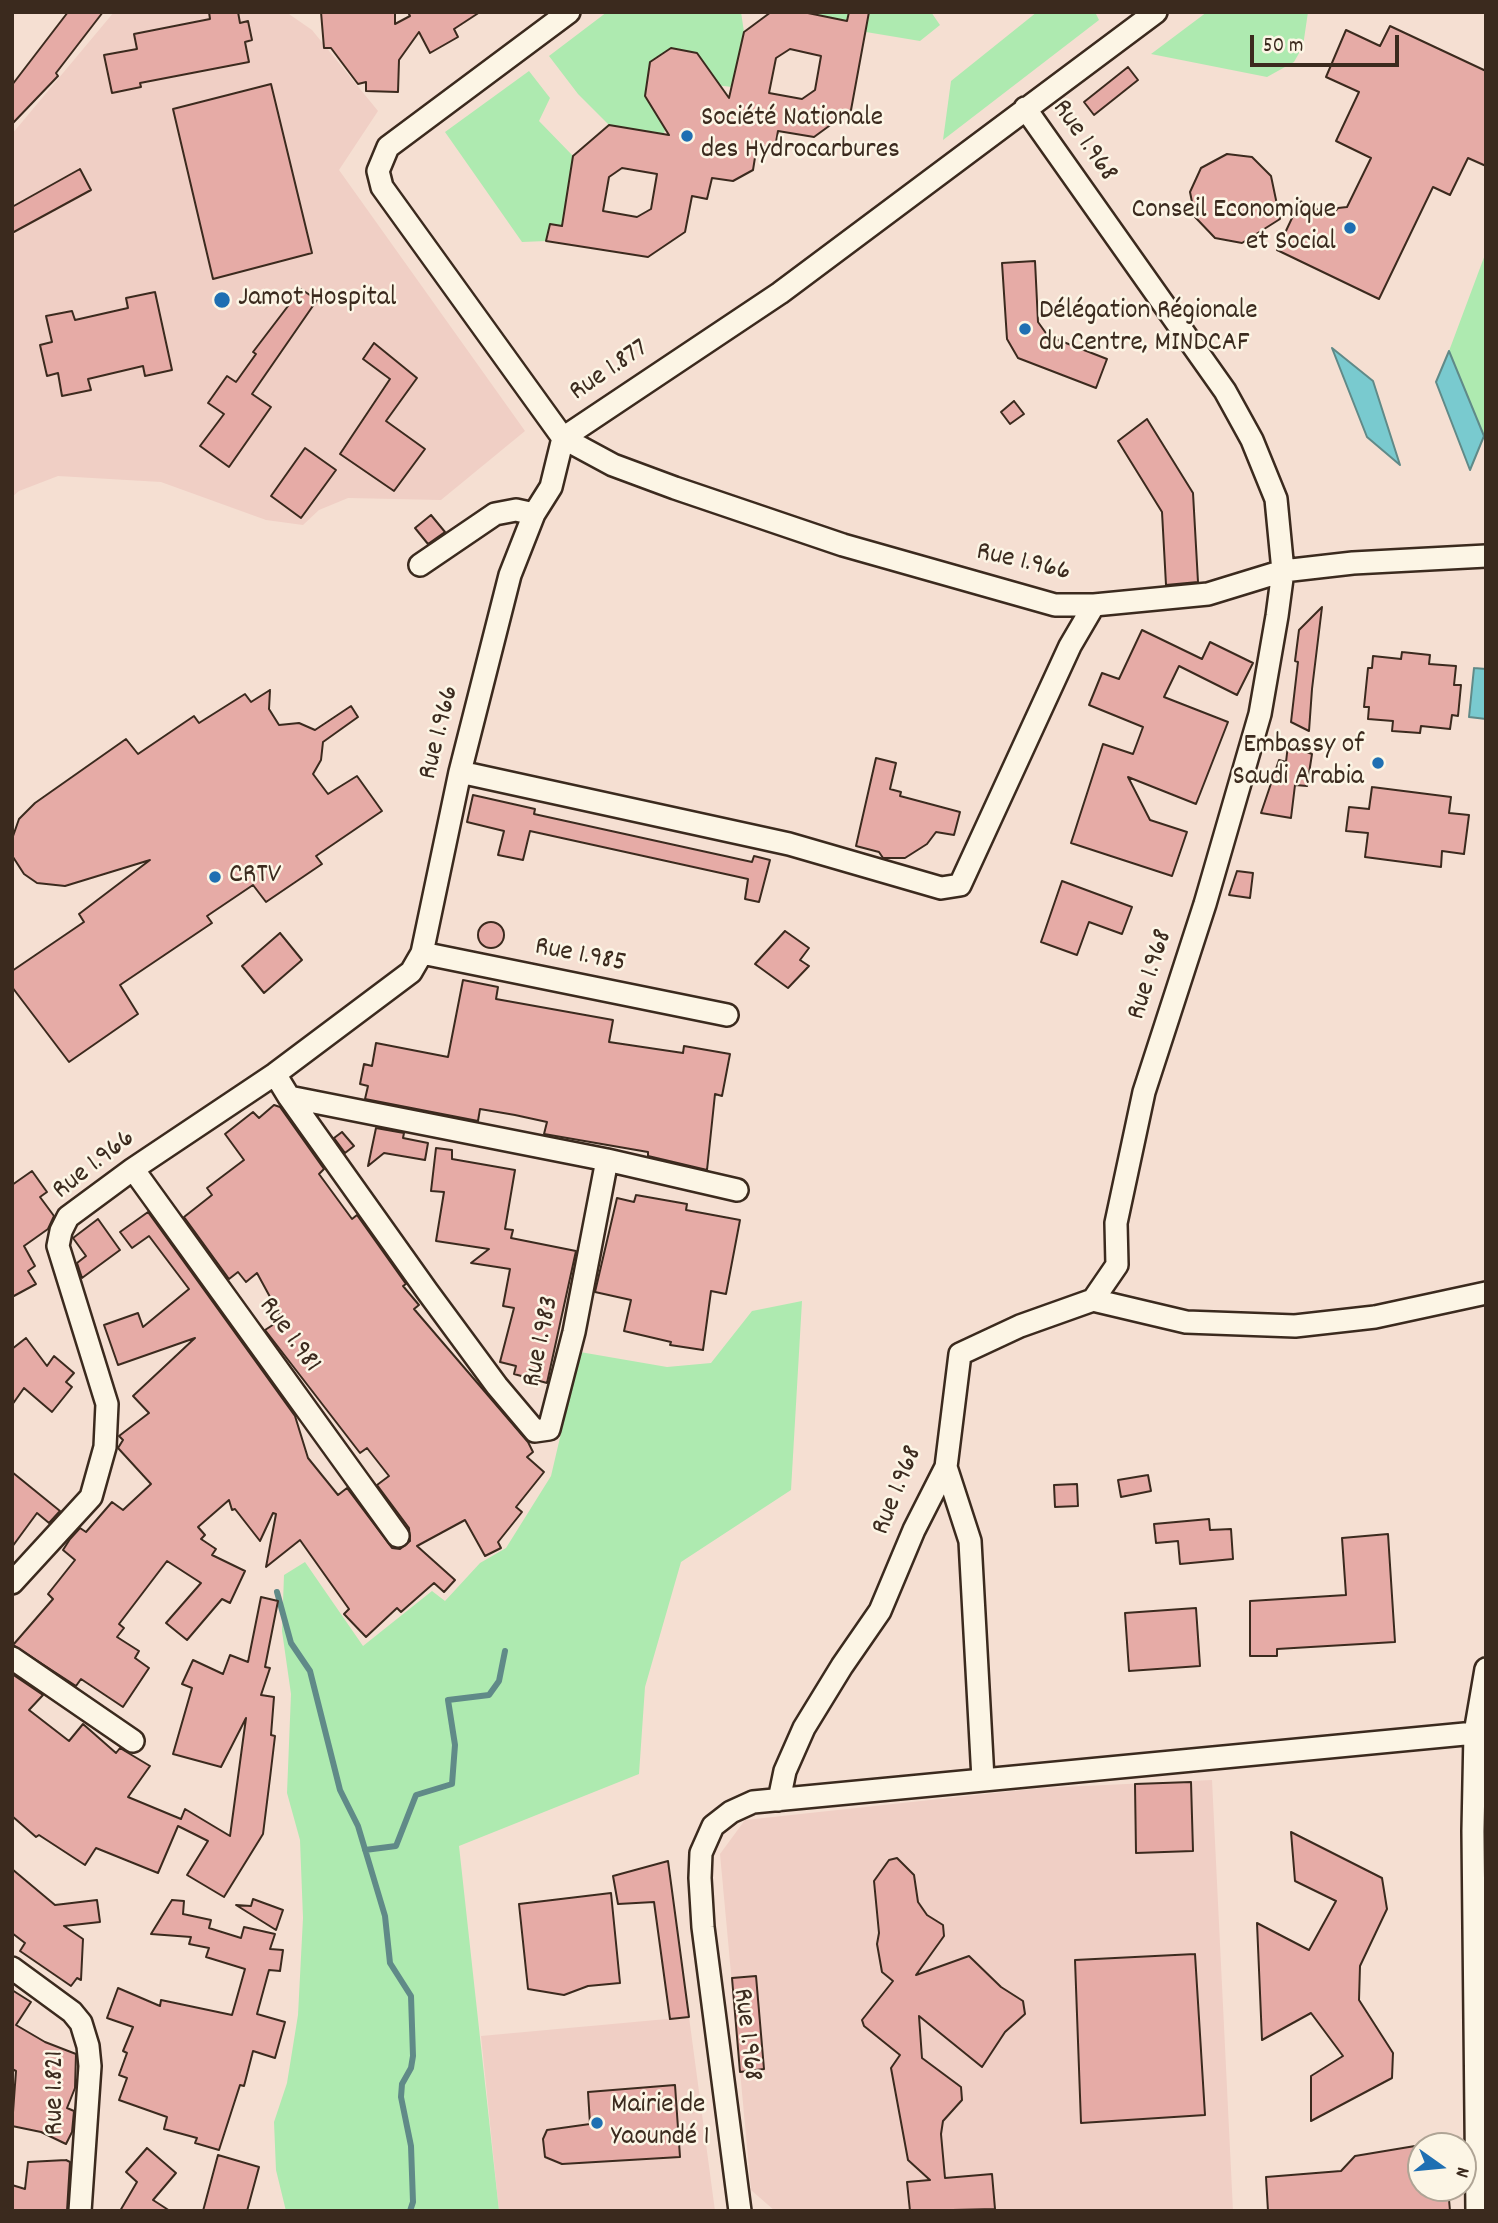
<!DOCTYPE html>
<meta charset="utf-8">
<style>
body{margin:0}
#map{position:relative;width:1498px;height:2223px;overflow:hidden;background:#f5dfd2;font-family:Dekko,sans-serif}
canvas{display:block}
.frame{position:absolute;inset:0;border:14px solid #3b2a1e;pointer-events:none}
.north{position:absolute;left:1407px;top:2132px;width:70px;height:70px;box-sizing:border-box;background:#fcf5e5;border:2px solid #afa495;border-radius:50%;rotate:105deg;font-size:19px;font-weight:700;line-height:28px;text-align:center;color:#3b2a1e}
.north::after{content:'';display:block;margin:auto;width:24px;height:32px;background:#1f6fb2;clip-path:polygon(50% 0,100% 100%,50% 72%,0 100%)}
.scale{position:absolute;left:1250px;top:35px;width:149px;height:32px;box-sizing:border-box;border:4px solid #3b2a1e;border-top:0;padding-left:9px;font-size:21px;line-height:24px;white-space:nowrap;color:#3b2a1e;-webkit-text-stroke:5px #fcf5e5;paint-order:stroke}
</style>
<div id="map">
<canvas width="1498" height="2223"></canvas>
<div class="frame"></div>
<div class="north">N</div>
<div class="scale">50 m</div>
</div>
<script>
const g = document.querySelector('canvas').getContext('2d');
g.lineJoin = 'round';
function paint(path, color) { g.fillStyle = color; g.fill(path, 'evenodd'); }
const toPath = rows => new Path2D(rows.map(r => 'M' + r).join(''));
function strokePath(path, color, width, dash) { g.strokeStyle = color; g.lineWidth = width; g.lineCap = dash ? 'butt' : 'round'; g.setLineDash(dash || []); g.stroke(path); }
function label(font, color, halo, rows, align = 'center') {
  g.font = font + ' Dekko,sans-serif'; g.lineWidth = 5; g.setLineDash([]); g.textBaseline = 'middle'; g.strokeStyle = halo; g.fillStyle = color; for (const [text, x, y, turn = 0] of rows) {
    g.save(); g.translate(x, y); g.rotate((+turn || 0) * Math.PI / 180); g.textAlign = isNaN(turn) ? turn : align; if (halo) g.strokeText(text, 0, 0); g.fillText(text, 0, 0); g.restore();
  }
}
paint(toPath([
 [114,12,286,12,312,30,378,111,339,170,525,431,441,500,348,498,319,510,303,525,266,520,161,482,58,476,19,491,12,497,12,134],
 [1212,1780,1233,2211,775,2211,751,2190,720,1854,745,1820,1041,1788],
 [689,2017,715,2211,499,2211,481,2036]
]), '#f0cfc5');
paint(toPath([
 [607,12,741,12,744,32,732,87,707,84,710,72,697,53,671,48,650,62,645,96,653,108,669,111,664,134,609,125,578,94,549,56],
 [803,12,849,12,847,21],
 [869,12,931,12,940,25,920,41,866,32],
 [1037,12,1095,12,1099,20,943,140,951,81],
 [1207,12,1308,12,1303,46,1294,62,1267,77,1151,54],
 [529,71,550,98,539,121,573,156,562,226,550,225,546,241,522,242,445,132],
 [1486,252,1486,435,1484,436,1449,351],
 [802,1301,791,1490,681,1562,645,1687,639,1774,459,1846,499,2211,286,2211,276,2170,274,2122,287,2083,298,2015,303,1918,300,1840,287,1793,291,1694,282,1631,284,1575,305,1562,363,1646,432,1591,445,1601,480,1563,506,1548,551,1476,580,1352,667,1367,711,1363,752,1311]
]), '#aeeab0');
const water = toPath([
 [1332,348,1373,381,1400,465,1367,437,1332,348],
 [1449,351,1484,436,1470,470,1436,382,1449,351],
 [1474,668,1486,669,1486,719,1469,717,1474,668]
]);
paint(water, '#79cacf');
strokePath(water, '#608a88', 2);
strokePath(toPath([
 [277,1592,291,1643,310,1671,340,1790,358,1826,385,1916,390,1963,411,1996,413,2056,411,2068,402,2084,401,2097,411,2146,413,2202,410,2211],
 [365,1850,396,1846,416,1795,452,1784,455,1745,448,1700,489,1695,499,1681,505,1651]
]), '#608a88', 6);
const building = toPath([
 [68,12,103,12,56,73,58,76,12,124,12,85,68,12],
 [209,12,238,12,240,23,248,21,252,40,245,42,249,62,140,83,141,87,112,93,104,55,137,49,134,34,210,19,209,12],
 [321,12,395,12,395,24,410,16,408,12,480,12,454,29,458,37,430,53,419,32,399,60,398,92,366,91,366,82,358,84,331,48,324,48,321,12],
 [771,12,803,12,847,21,849,12,869,12,851,110,814,137,778,131,775,148,757,145,753,170,733,181,712,178,707,199,692,196,685,232,648,257,546,241,550,224,562,226,573,156,609,125,669,135,645,96,650,62,671,48,697,53,729,98,744,32,771,12],
 [790,49,821,56,815,90,802,99,769,93,776,58,790,49],
 [622,168,657,174,651,209,637,217,603,211,609,177,622,168],
 [1390,26,1486,71,1486,166,1468,158,1450,195,1433,187,1379,299,1277,250,1300,201,1331,216,1338,208,1347,207,1371,158,1336,141,1359,92,1326,77,1346,30,1380,46,1390,26],
 [1128,67,1138,80,1094,115,1084,102,1128,67],
 [271,84,312,253,213,279,173,109,271,84],
 [1227,154,1252,157,1271,176,1280,219,1242,243,1215,238,1195,217,1190,192,1201,168,1227,154],
 [80,169,91,190,12,233,12,207,80,169],
 [1035,261,1038,322,1048,336,1107,359,1096,388,1018,358,1007,339,1002,263,1035,261],
 [301,289,317,300,252,394,271,407,229,467,200,446,224,414,208,403,227,376,236,382,256,354,253,352,301,289],
 [155,292,172,370,145,376,143,366,88,379,91,390,62,396,58,373,47,376,40,345,52,342,46,316,72,311,75,320,128,308,126,298,155,292],
 [374,343,417,378,386,421,425,449,394,491,340,454,390,379,363,359,374,343],
 [1014,401,1024,414,1010,424,1001,412,1014,401],
 [1147,419,1193,493,1198,582,1166,585,1162,512,1118,441,1147,419],
 [305,448,336,470,301,518,271,496,305,448],
 [431,515,445,532,428,544,415,528,431,515],
 [1322,607,1312,689,1309,731,1291,722,1298,662,1295,661,1299,630,1322,607],
 [1142,630,1202,659,1210,642,1253,663,1237,695,1179,666,1164,697,1228,722,1196,804,1128,777,1150,820,1187,832,1172,876,1071,843,1103,744,1133,754,1143,727,1089,705,1102,673,1119,679,1142,630],
 [1402,652,1430,655,1429,664,1456,666,1454,685,1461,685,1458,716,1452,715,1450,729,1421,726,1420,733,1392,731,1393,721,1368,719,1369,707,1364,707,1368,668,1372,668,1373,656,1401,659,1402,652],
 [270,690,269,709,279,725,299,723,315,730,351,706,358,717,323,742,321,760,313,774,328,794,357,776,382,811,316,856,322,864,266,902,253,885,207,916,212,923,120,985,138,1014,69,1062,12,987,12,971,84,922,79,914,150,860,65,886,37,883,24,874,13,857,12,839,19,819,35,803,126,739,138,754,194,716,199,723,245,694,251,702,270,690],
 [1288,745,1312,754,1307,786,1295,785,1291,818,1261,813,1279,760,1286,762,1288,745],
 [876,758,896,763,890,789,901,792,900,796,960,812,954,835,936,832,927,844,905,858,883,858,879,852,856,846,876,758],
 [1372,787,1451,797,1449,813,1469,815,1464,854,1442,851,1441,867,1365,857,1368,833,1346,831,1349,807,1369,809,1372,787],
 [473,795,535,809,534,814,752,862,754,856,770,860,759,902,745,899,748,879,530,831,523,860,498,855,504,831,467,822,473,795],
 [1237,871,1253,873,1250,898,1229,895,1237,871],
 [1062,881,1132,907,1122,934,1089,922,1077,955,1041,942,1062,881],
 '478 935a13 13 0 1 1 26 0a13 13 0 1 1-26 0Z',
 [785,931,809,948,800,960,809,966,788,988,755,964,785,931],
 [280,933,302,960,264,993,242,966,280,933],
 [463,980,498,987,496,999,613,1020,609,1042,683,1053,684,1046,730,1054,722,1096,715,1094,707,1170,648,1156,648,1152,544,1134,547,1122,515,1115,480,1109,478,1121,365,1099,368,1086,360,1084,364,1064,372,1066,376,1043,448,1057,463,980],
 [274,1105,280,1107,324,1169,319,1174,352,1219,357,1215,406,1284,403,1286,419,1305,414,1309,528,1442,533,1452,527,1457,544,1472,516,1507,522,1512,498,1542,501,1548,485,1556,465,1520,417,1546,455,1580,444,1592,434,1583,401,1612,397,1608,366,1637,344,1614,349,1609,300,1540,266,1567,276,1514,273,1513,260,1541,235,1509,232,1510,229,1500,198,1527,205,1535,201,1539,216,1549,212,1555,245,1571,230,1603,222,1599,187,1640,166,1623,201,1583,167,1561,119,1624,124,1628,117,1637,139,1651,135,1658,149,1668,123,1707,81,1679,76,1686,13,1645,53,1599,48,1594,75,1560,63,1550,70,1539,80,1528,86,1532,112,1502,123,1510,151,1484,118,1448,123,1440,119,1436,149,1413,133,1396,195,1338,118,1365,104,1325,138,1313,143,1327,189,1289,149,1236,132,1248,120,1232,148,1212,295,1416,308,1458,338,1495,347,1488,392,1548,400,1549,410,1541,409,1528,377,1485,389,1476,367,1448,360,1453,265,1330,282,1319,257,1273,246,1282,238,1272,229,1279,184,1217,212,1195,207,1188,244,1160,225,1134,253,1112,259,1118,274,1105],
 [376,1128,404,1133,403,1138,428,1143,425,1160,384,1153,368,1166,376,1128],
 [342,1132,354,1146,345,1153,334,1138,342,1132],
 [436,1148,452,1150,452,1159,515,1170,505,1229,513,1230,511,1238,576,1251,547,1383,514,1374,516,1366,500,1362,514,1308,503,1306,510,1269,471,1263,489,1249,436,1241,444,1192,431,1191,436,1148],
 [32,1171,47,1192,40,1197,54,1216,48,1229,24,1246,35,1266,28,1271,36,1284,12,1297,12,1185,32,1171],
 [636,1195,687,1204,686,1210,740,1220,726,1294,711,1291,703,1350,670,1345,671,1342,624,1331,631,1300,595,1292,617,1198,634,1202,636,1195],
 [98,1219,120,1250,82,1278,77,1263,86,1256,73,1238,98,1219],
 [26,1338,47,1366,54,1356,74,1373,66,1382,72,1387,52,1412,24,1388,12,1405,12,1349,26,1338],
 [12,1472,60,1511,49,1523,37,1513,12,1547,12,1472],
 [1148,1475,1151,1491,1121,1497,1118,1480,1148,1475],
 [1077,1484,1078,1506,1055,1507,1054,1485,1077,1484],
 [1209,1519,1210,1530,1231,1529,1233,1559,1180,1564,1178,1541,1156,1543,1154,1524,1209,1519],
 [1388,1534,1395,1642,1277,1649,1277,1656,1250,1656,1250,1601,1346,1595,1342,1538,1388,1534],
 [261,1597,278,1601,265,1667,270,1668,261,1695,274,1697,271,1735,275,1736,270,1778,263,1834,224,1897,187,1875,208,1841,178,1826,158,1873,96,1848,85,1865,39,1835,36,1837,12,1816,12,1674,43,1695,29,1710,69,1741,83,1724,116,1753,120,1748,150,1766,128,1797,181,1819,185,1809,230,1836,246,1718,221,1767,173,1754,192,1688,182,1684,193,1660,223,1674,230,1655,248,1662,261,1597],
 [1196,1608,1200,1666,1129,1671,1125,1613,1196,1608],
 [1191,1782,1193,1851,1136,1853,1135,1784,1191,1782],
 [1291,1832,1382,1878,1387,1909,1360,1966,1359,2000,1393,2053,1392,2078,1311,2121,1311,2076,1343,2056,1311,2013,1262,2040,1257,1923,1309,1950,1336,1901,1295,1881,1291,1832],
 [897,1858,914,1875,918,1902,927,1915,943,1925,944,1936,916,1975,969,1956,1001,1987,1023,2001,1025,2014,1005,2032,982,2067,919,2016,922,2058,961,2087,962,2100,943,2121,941,2134,945,2178,992,2174,995,2209,910,2211,907,2182,930,2180,908,2160,891,2068,900,2055,864,2026,862,2020,893,1981,882,1972,877,1944,879,1933,874,1881,889,1860,897,1858],
 [668,1861,689,2017,670,2019,654,1902,618,1904,613,1876,668,1861],
 [12,1869,55,1905,97,1900,100,1922,64,1926,83,1939,81,1980,77,1978,71,1986,20,1951,25,1943,12,1933,12,1869],
 [611,1893,620,1983,588,1986,564,1995,528,1989,519,1904,611,1893],
 [253,1899,283,1910,276,1930,236,1905,251,1906,253,1899],
 [172,1900,184,1901,183,1914,211,1920,209,1928,241,1938,244,1927,275,1934,270,1949,283,1950,280,1971,269,1970,257,2014,285,2022,275,2058,253,2051,244,2086,240,2085,219,2150,195,2143,197,2138,164,2129,167,2117,119,2100,127,2078,119,2075,127,2053,123,2051,133,2027,107,2018,118,1988,160,2006,161,2000,232,2015,245,1969,206,1957,209,1948,189,1944,191,1937,151,1934,172,1900],
 [1195,1954,1205,2115,1081,2123,1075,1960,1195,1954],
 [756,1976,764,2069,740,2072,732,1978,756,1976],
 [12,1990,31,2002,16,2025,45,2042,76,2054,75,2088,67,2108,74,2111,72,2132,66,2144,41,2132,12,2126,16,2071,12,2069,12,1990],
 [675,2085,680,2157,562,2164,545,2157,543,2139,547,2130,590,2124,588,2092,675,2085],
 [1421,2145,1421,2188,1448,2188,1450,2211,1268,2211,1266,2177,1341,2171,1355,2156,1421,2145],
 [147,2148,176,2173,153,2200,170,2211,120,2211,137,2182,126,2172,147,2148],
 [218,2155,259,2167,247,2211,203,2211,218,2155],
 [66,2160,70,2162,67,2211,12,2211,12,2185,25,2189,28,2162,66,2160]
]);
paint(building, '#e6aba6');
strokePath(building, '#3b2a1e', 2);
const minor = toPath([
 [569,12,388,147,378,171,382,187,563,438,613,465,675,488,843,545,1055,605,1094,605,1208,594,1283,571,1353,563,1486,556],
 [563,438,780,293,1156,12],
 [420,565,495,514,516,510,534,514],
 [460,772,789,844,941,888,960,885,1070,646,1094,605],
 [422,953,727,1015],
 [275,1074,289,1097,427,1291,497,1386,535,1431,549,1429,574,1332,607,1160,289,1097],
 [607,1160,737,1190],
 [133,1169,398,1536],
 [1093,1300,1186,1322,1295,1326,1375,1317,1486,1293],
 [946,1467,970,1541,983,1779],
 [12,1583,91,1497,105,1447,107,1404,58,1246,61,1231,68,1217,133,1169,275,1074,411,972,422,953,460,772,510,575,534,514,551,487,563,438],
 [12,1658,133,1741],
 [779,1800,785,1771,804,1728,842,1666,880,1611,914,1530,946,1467,960,1354,1020,1326,1093,1300,1117,1265,1116,1223,1144,1092,1205,904,1260,714,1277,616,1283,571,1276,499,1252,440,1225,391,1025,108],
 [12,1968,72,2012,81,2023,88,2046,90,2066,80,2211],
 [740,2211,703,1927,700,1878,701,1853,713,1826,731,1812,753,1802,1475,1733],
 [1477,2211,1473,1831,1475,1733,1486,1669]
]);
strokePath(minor, '#3b2a1e', 26);
strokePath(minor, '#fcf5e5', 21);
for (const [x, y, r, color] of [
 [687,136,7,"#1f6fb2"],
 [1350,228,7,"#1f6fb2"],
 [222,300,9,"#1f6fb2"],
 [1025,329,7,"#1f6fb2"],
 [1378,763,7,"#1f6fb2"],
 [215,877,7,"#1f6fb2"],
 [597,2123,7,"#1f6fb2"]
]) { const dot = new Path2D(); dot.arc(x, y, r, 0, 2 * Math.PI); g.fillStyle = color; g.fill(dot); strokePath(dot, '#fcf5e5', 2.5); }
label('28px', '#3b2a1e', '#fcf5e5', [
 ["Société Nationale",701,120],
 ["des Hydrocarbures",701,152],
 ["Conseil Economique",1336,212,"right"],
 ["et Social",1336,244,"right"],
 ["Jamot Hospital",238,300],
 ["Délégation Régionale",1039,313],
 ["du Centre, MINDCAF",1039,345],
 ["Embassy of",1364,747,"right"],
 ["Saudi Arabia",1364,779,"right"],
 ["CRTV",229,877],
 ["Mairie de",611,2107],
 ["Yaoundé 1",611,2139]
], 'left');
label('28px', '#3b2a1e', '#fcf5e5', [
 ["Rue 1.968",1083,142,55],
 ["Rue 1.877",610,372,-34],
 ["Rue 1.966",1023,564,13],
 ["Rue 1.966",441,733,-76],
 ["Rue 1.985",580,957,11],
 ["Rue 1.968",1152,975,-72],
 ["Rue 1.966",95,1166,-38],
 ["Rue 1.981",288,1336,54],
 ["Rue 1.983",543,1342,-78],
 ["Rue 1.968",899,1491,-68],
 ["Rue 1.968",745,2035,83],
 ["Rue 1.821",57,2093,-90]
]);
</script>
